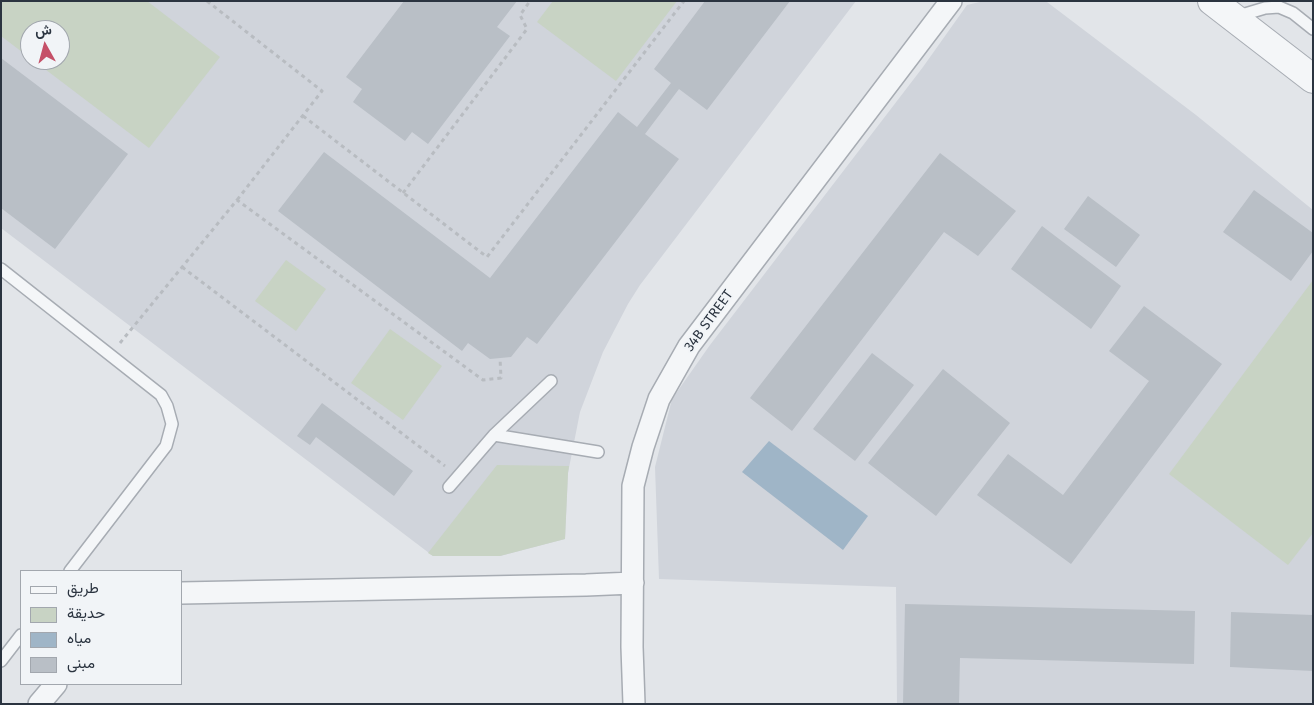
<!DOCTYPE html>
<meta charset="utf-8">
<style>
body{margin:0}
#map{position:relative;width:1314px;height:705px;overflow:hidden;background:#e2e5e9;font-family:"Fira Sans",Vazirmatn,sans-serif}
canvas{display:block}
.frame{position:absolute;inset:0;border:2px solid #2b3440;pointer-events:none}
.legend{position:absolute;left:20px;top:570px;width:162px;height:115px;box-sizing:border-box;background:#f1f4f7;border:1px solid #a2a7ae;margin:0;padding:6px 9px;list-style:none;font-size:15px;color:#2b3440}
.legend li{display:flex;align-items:center;gap:10px;height:25px}
.legend b{width:25px;border:1px solid #a2a7ae}
.north{position:absolute;left:20px;top:20px;width:50px;height:50px;box-sizing:border-box;background:#f1f4f7;border:1px solid #a2a7ae;border-radius:50%;rotate:353deg;font-size:14px;font-weight:700;line-height:20px;text-align:center;color:#2b3440}
.north::after{content:'';display:block;margin:auto;width:18px;height:22px;background:#c55068;clip-path:polygon(50% 0,100% 100%,50% 72%,0 100%)}
</style>
<div id="map">
<canvas width="1314" height="705"></canvas>
<div class="frame"></div>
<ul class="legend">
<li><b style="height:6px;background:#f4f6f8"></b>طريق</li>
<li><b style="height:14px;background:#c8d3c4"></b>حديقة</li>
<li><b style="height:14px;background:#9fb5c7"></b>مياه</li>
<li><b style="height:14px;background:#b9bfc6"></b>مبنى</li>
</ul>
<div class="north">ش</div>
</div>
<script>
const g = document.querySelector('canvas').getContext('2d');
g.lineJoin = 'round';
function paint(path, color) { g.fillStyle = color; g.fill(path, 'evenodd'); }
const toPath = rows => new Path2D(rows.map(r => 'M' + r).join(''));
function strokePath(path, color, width, dash) { g.strokeStyle = color; g.lineWidth = width; g.lineCap = dash ? 'butt' : 'round'; g.setLineDash(dash || []); g.stroke(path); }
function label(font, color, halo, rows, align = 'center') {
  g.font = font + ' "Fira Sans",sans-serif'; g.lineWidth = 4; g.setLineDash([]); g.textBaseline = 'middle'; g.strokeStyle = halo; g.fillStyle = color; for (const [text, x, y, turn = 0] of rows) {
    g.save(); g.translate(x, y); g.rotate((+turn || 0) * Math.PI / 180); g.textAlign = isNaN(turn) ? turn : align; if (halo) g.strokeText(text, 0, 0); g.fillText(text, 0, 0); g.restore();
  }
}
paint(toPath([
 [1,1,856,1,640,285,628,304,603,352,580,412,568,473,565,539,500,556,433,556,1,228],
 [30,30,60,30,60,60,30,60],
 [984,1,1047,2,1196,115,1313,210,1313,704,897,704,896,587,659,579,655,467,672,399,710,345,923,67,967,5]
]), '#d0d4db');
paint(toPath([
 [1,1,147,1,220,57,149,148,33,60,60,60,60,30,30,30,30,58,1,36],
 [553,1,677,1,616,81,537,22],
 [286,260,326,289,296,331,255,301],
 [1313,280,1313,533,1288,565,1169,474],
 [390,329,442,366,403,420,351,383],
 [497,465,569,466,568,473,565,539,500,556,433,556,428,553]
]), '#c8d3c4');
paint(toPath([
 [769,441,868,516,843,550,742,472]
]), '#9fb5c7');
paint(toPath([
 [404,1,517,1,497,27,510,36,428,144,412,132,405,141,353,102,362,89,346,77],
 [705,1,790,1,707,110,679,89,645,134,679,159,537,344,527,337,511,357,490,359,468,343,462,351,278,211,324,152,490,278,618,112,637,127,671,83,654,69],
 [1,58,128,154,55,249,1,208],
 [940,153,1016,211,978,256,944,232,792,431,750,398],
 [1254,190,1313,233,1313,251,1291,281,1223,232],
 [1088,196,1140,235,1116,267,1064,229],
 [1042,226,1121,286,1091,329,1011,269],
 [1144,306,1222,364,1071,564,977,495,1008,454,1063,495,1149,381,1109,351],
 [872,353,914,385,855,461,813,429],
 [943,369,1010,423,936,516,868,463],
 [322,403,413,471,394,496,316,437,310,445,297,436],
 [905,604,1195,611,1194,664,960,658,959,704,903,704],
 [1231,612,1313,615,1313,671,1230,667]
]), '#b9bfc6');
const service = toPath([
 [1235,17,1265,8,1279,7,1293,13,1313,29],
 [1,269,161,395,167,406,172,424,166,446,70,571],
 [494,435,598,452],
 [449,487,494,435,551,381],
 [1,661,21,635]
]);
const minor = toPath([
 [181,593,586,585,633,583],
 [39,704,56,684],
 [634,704,632,647,633,486,643,447,659,399,689,346,951,1]
]);
const tertiary = toPath([
 [1212,1,1313,79]
]);
strokePath(service, '#a7acb3', 14);
strokePath(minor, '#a7acb3', 24);
strokePath(tertiary, '#a7acb3', 30);
strokePath(toPath([
 [207,1,322,91,237,200],
 [303,116,487,257,684,1],
 [403,193,527,29,520,15,530,1],
 [182,267,445,466],
 [120,343,237,200,483,380,501,378,500,358]
]), '#b8bcc1', 3, [4, 4]);
strokePath(service, '#f4f6f8', 11);
strokePath(minor, '#f4f6f8', 21);
strokePath(tertiary, '#f4f6f8', 28);
label('14px', '#2b3440', '#f1f4f7', [
 ["34B STREET",709,321,-54]
]);
</script>
